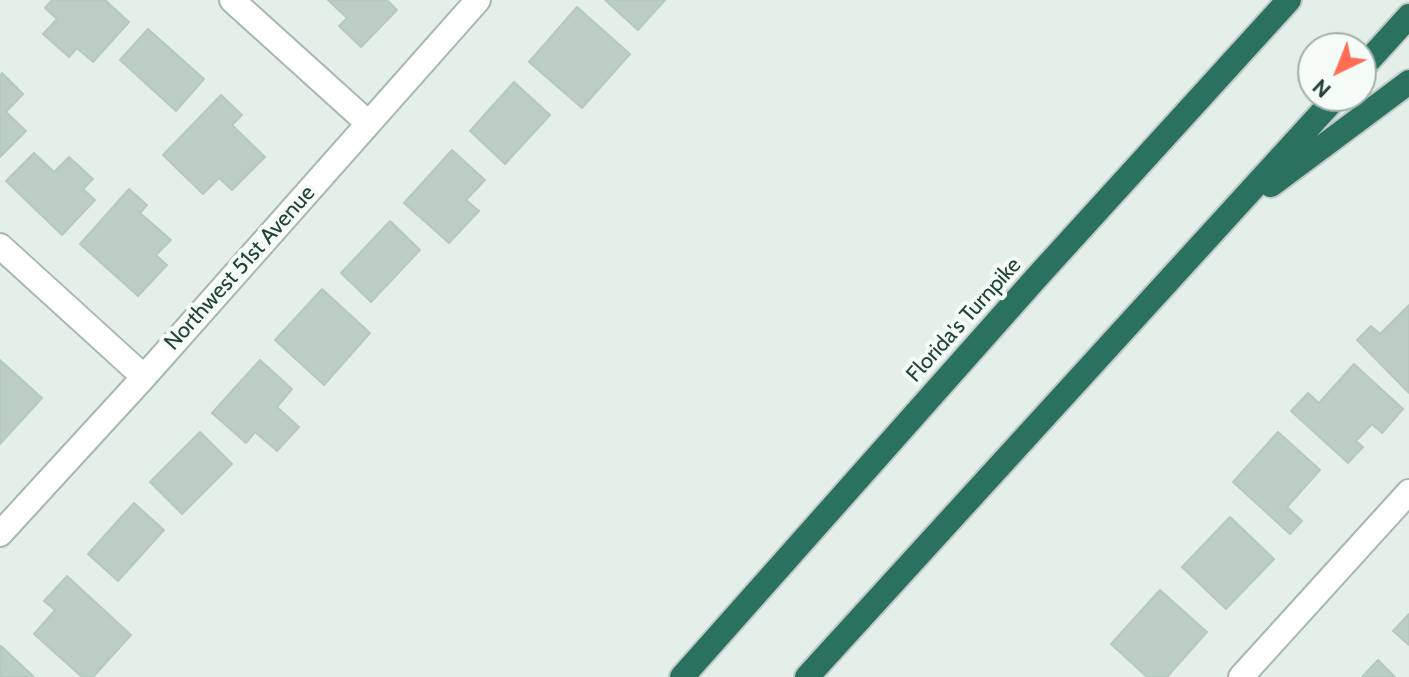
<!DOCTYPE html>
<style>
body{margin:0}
#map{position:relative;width:1409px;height:677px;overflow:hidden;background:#e4efe9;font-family:Cabin,sans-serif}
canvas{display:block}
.north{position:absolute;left:1297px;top:32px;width:80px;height:80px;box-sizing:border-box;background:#f5fbf7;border:2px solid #a0b1aa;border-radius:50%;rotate:223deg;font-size:22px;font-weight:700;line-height:32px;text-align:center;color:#214337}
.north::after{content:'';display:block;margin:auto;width:28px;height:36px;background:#ff6d52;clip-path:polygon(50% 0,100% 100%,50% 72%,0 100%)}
</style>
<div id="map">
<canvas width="1409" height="677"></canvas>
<div class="north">N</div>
</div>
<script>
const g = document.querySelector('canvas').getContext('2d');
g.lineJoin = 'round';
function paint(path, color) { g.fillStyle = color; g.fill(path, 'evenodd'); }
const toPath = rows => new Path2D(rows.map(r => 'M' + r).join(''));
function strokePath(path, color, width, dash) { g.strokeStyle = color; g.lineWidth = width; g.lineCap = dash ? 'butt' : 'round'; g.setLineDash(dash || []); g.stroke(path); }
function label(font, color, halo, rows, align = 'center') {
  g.font = font + ' Cabin,sans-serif'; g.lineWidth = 8; g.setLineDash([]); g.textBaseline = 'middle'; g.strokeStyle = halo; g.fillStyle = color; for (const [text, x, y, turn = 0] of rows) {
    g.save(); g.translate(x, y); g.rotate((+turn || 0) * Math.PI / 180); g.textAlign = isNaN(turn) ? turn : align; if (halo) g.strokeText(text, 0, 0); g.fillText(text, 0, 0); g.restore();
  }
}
const building = toPath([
 [52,0,105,0,129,22,93,62,77,48,69,57,43,34,57,19,45,8,52,0],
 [328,0,387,0,397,10,361,47,339,26,347,18,328,0],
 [605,0,665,0,638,30,605,0],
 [577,7,630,54,582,108,529,62,577,7],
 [148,29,204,79,176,111,120,60,148,29],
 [2,73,23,94,6,112,26,131,0,157,0,76,2,73],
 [514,82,550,115,505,164,470,131,514,82],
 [221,95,242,115,232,125,265,157,232,190,219,178,203,194,163,155,221,95],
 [452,150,485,180,466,200,479,211,449,243,404,203,452,150],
 [34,153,54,172,69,157,93,179,83,189,95,200,62,235,6,181,34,153],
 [129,189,147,205,140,213,171,240,156,255,167,265,138,296,80,244,129,189],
 [390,221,420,250,371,302,341,273,390,221],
 [322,289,370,333,324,385,275,340,322,289],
 [1409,305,1409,393,1357,340,1371,326,1380,334,1409,305],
 [0,360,42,398,0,444,0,360],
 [260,360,292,389,277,407,299,427,277,451,255,432,246,443,212,413,260,360],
 [1354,364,1403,409,1382,433,1372,424,1356,441,1363,447,1348,463,1291,411,1308,393,1319,403,1354,364],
 [200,432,232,464,182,514,150,482,200,432],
 [1278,432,1320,470,1287,507,1302,521,1290,534,1233,482,1278,432],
 [134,503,164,530,118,581,88,554,134,503],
 [1230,517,1274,559,1226,609,1182,567,1230,517],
 [67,576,131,635,93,677,82,677,34,634,55,610,44,601,67,576],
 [1160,590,1207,632,1167,677,1147,677,1111,644,1160,590],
 [1409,614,1409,645,1393,631,1409,614],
 [1,646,34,677,0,677,1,646],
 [1378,660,1395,677,1362,677,1378,660]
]);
paint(building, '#bccdc4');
strokePath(building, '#b5c9bf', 2);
const minor = toPath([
 [232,0,368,123],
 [0,246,144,377],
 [0,534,144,377,478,0],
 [1241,677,1409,492]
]);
const highway = toPath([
 [1361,69,1409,16],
 [1271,185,1409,82],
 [682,677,1037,277,1289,0],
 [807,677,1337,96]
]);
strokePath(minor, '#a6b8b0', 28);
strokePath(highway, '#c1cac7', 28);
strokePath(minor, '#fff', 24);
strokePath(highway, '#2a725d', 24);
label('22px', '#214337', '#f5fbf7', [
 ["Northwest 51st Avenue",240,268,-48],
 ["Florida's Turnpike",964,320,-48]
]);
</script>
